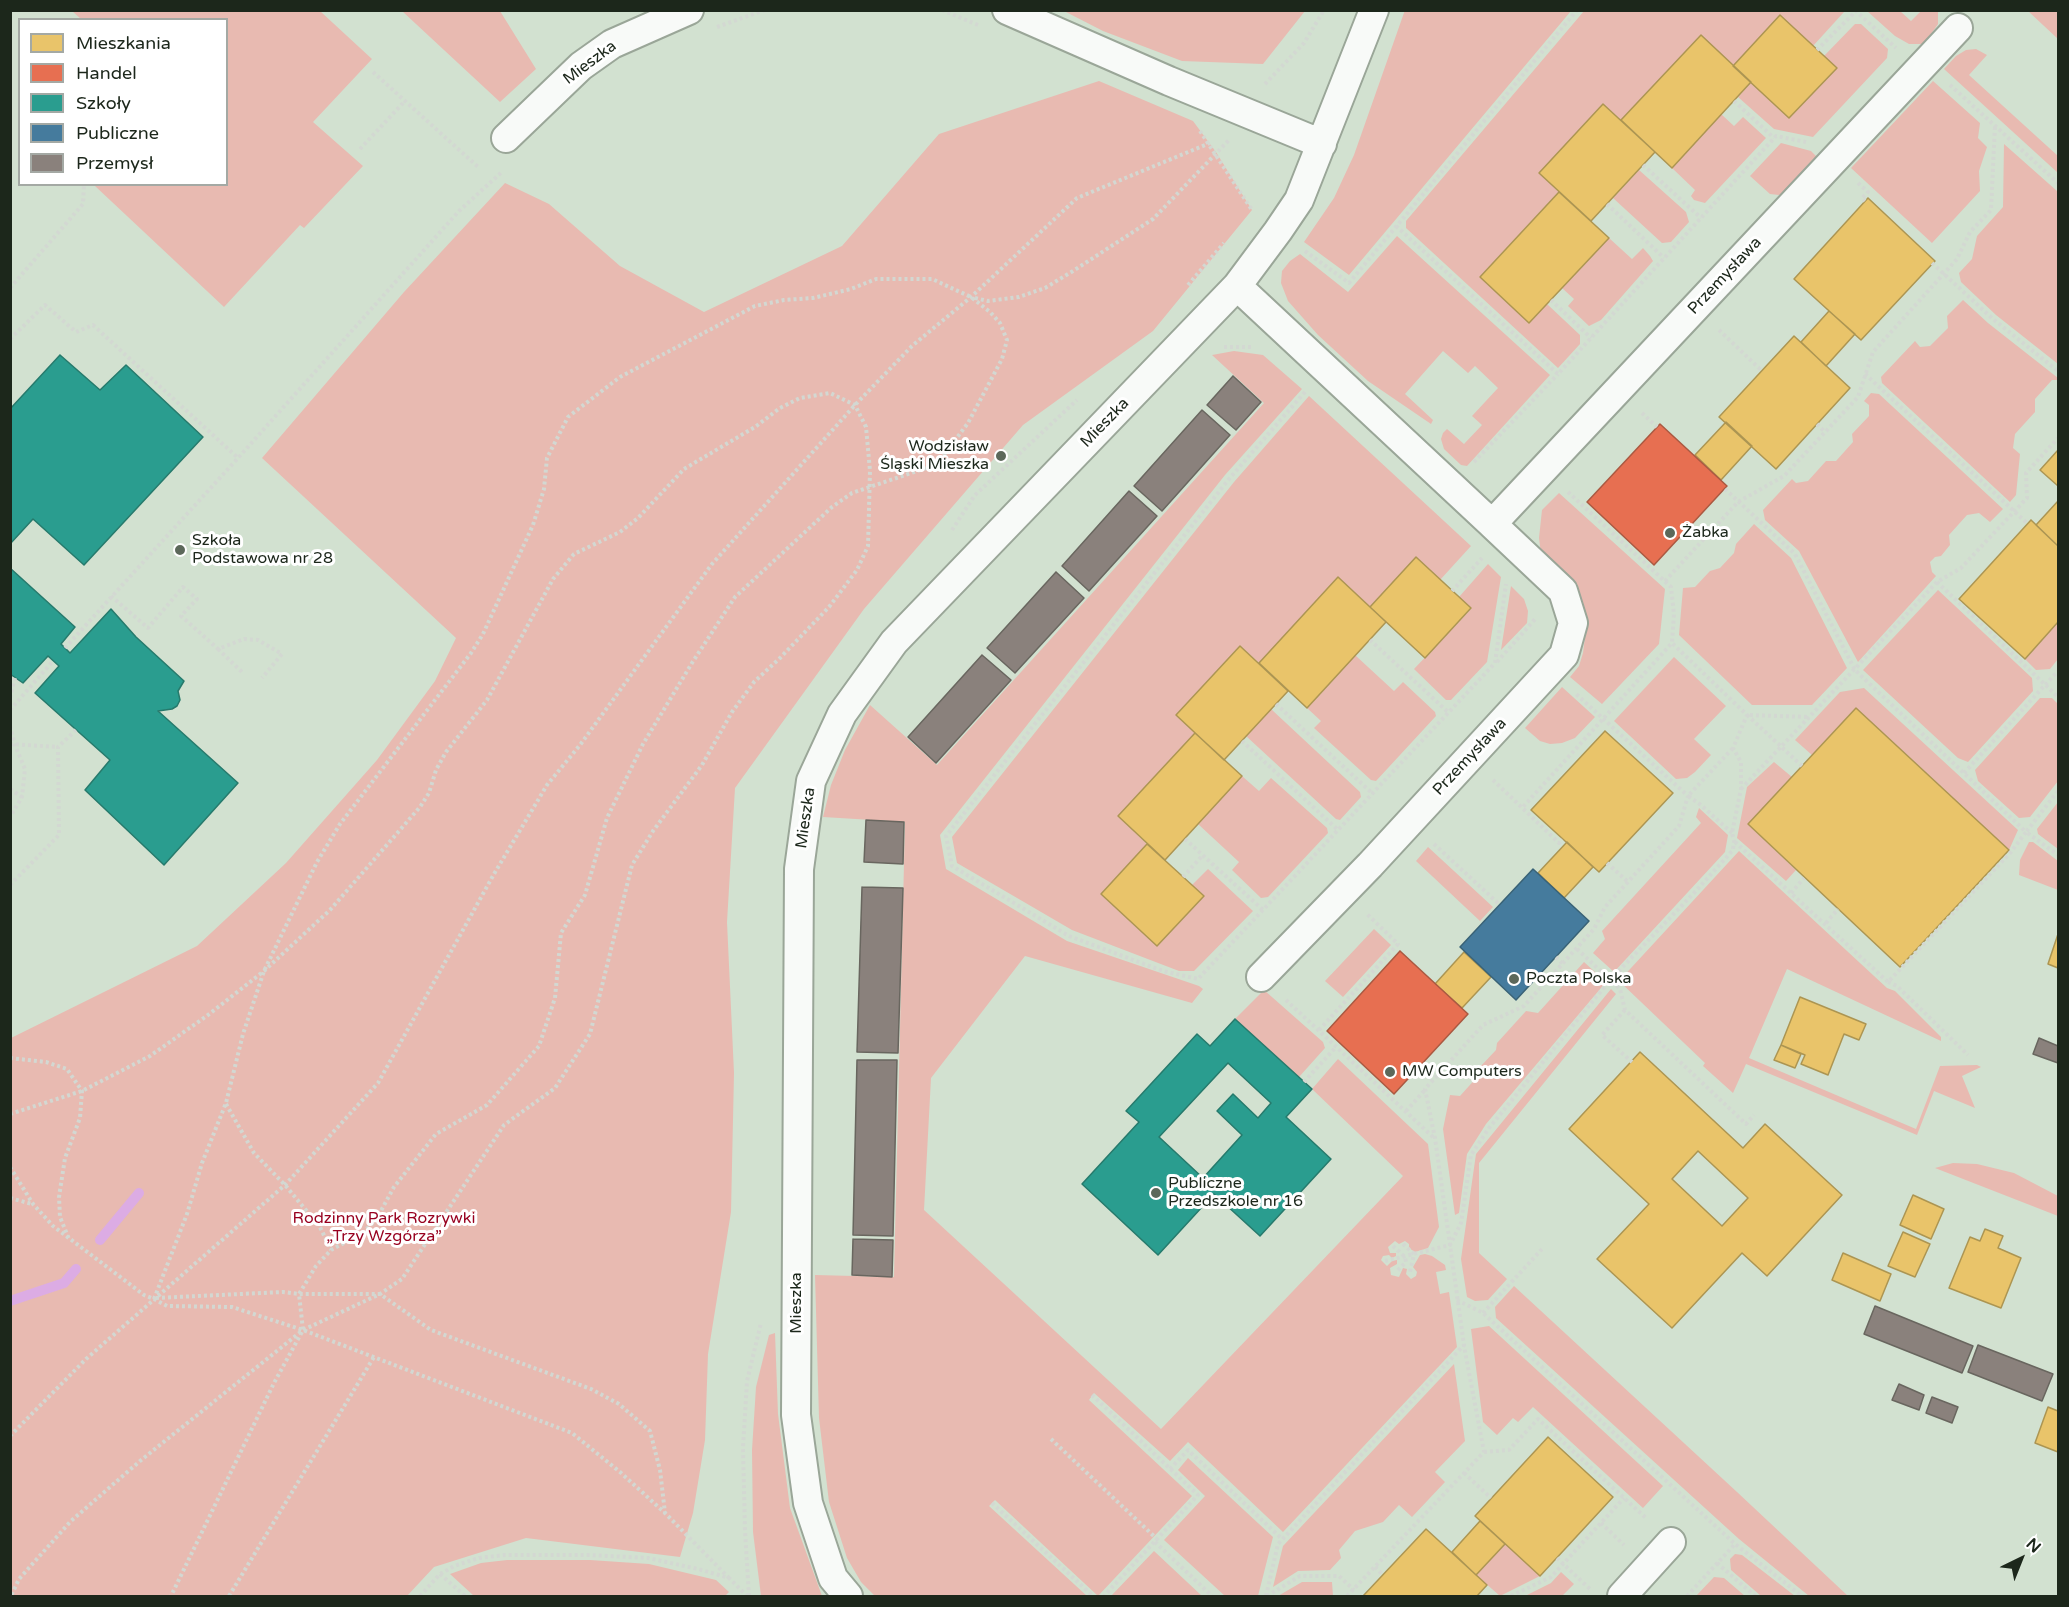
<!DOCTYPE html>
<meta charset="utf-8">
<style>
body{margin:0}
#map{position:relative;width:2069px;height:1607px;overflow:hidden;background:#d2e1d0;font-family:"Varela Round",sans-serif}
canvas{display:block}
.frame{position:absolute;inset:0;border:12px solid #1c271b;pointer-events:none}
.legend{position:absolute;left:18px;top:18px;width:210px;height:168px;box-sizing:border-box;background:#fff;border:2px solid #a4a9a4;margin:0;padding:8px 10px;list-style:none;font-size:18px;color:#1c271b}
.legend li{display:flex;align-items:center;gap:12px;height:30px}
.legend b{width:30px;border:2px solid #a4a9a4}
.north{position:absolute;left:1991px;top:1529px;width:60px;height:60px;-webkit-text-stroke:4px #fff;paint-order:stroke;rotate:43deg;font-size:16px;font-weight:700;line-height:24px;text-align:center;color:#1c271b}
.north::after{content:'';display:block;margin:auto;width:21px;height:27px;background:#1c271b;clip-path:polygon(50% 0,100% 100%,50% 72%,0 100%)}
</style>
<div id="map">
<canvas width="2069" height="1607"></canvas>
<div class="frame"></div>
<ul class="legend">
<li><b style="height:16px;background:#e9c46a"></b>Mieszkania</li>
<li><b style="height:16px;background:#e76f51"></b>Handel</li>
<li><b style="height:16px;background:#2a9d8f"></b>Szkoły</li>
<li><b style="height:16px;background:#457b9d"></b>Publiczne</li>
<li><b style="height:16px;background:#8a817c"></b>Przemysł</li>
</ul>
<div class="north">N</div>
</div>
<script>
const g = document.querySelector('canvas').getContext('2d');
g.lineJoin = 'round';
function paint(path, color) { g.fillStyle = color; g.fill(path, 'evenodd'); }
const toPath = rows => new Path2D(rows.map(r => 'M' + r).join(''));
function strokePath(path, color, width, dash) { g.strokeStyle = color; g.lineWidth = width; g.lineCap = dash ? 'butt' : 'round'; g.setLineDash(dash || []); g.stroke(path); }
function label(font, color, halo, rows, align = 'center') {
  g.font = font + ' "Varela Round",sans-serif'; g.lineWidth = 6; g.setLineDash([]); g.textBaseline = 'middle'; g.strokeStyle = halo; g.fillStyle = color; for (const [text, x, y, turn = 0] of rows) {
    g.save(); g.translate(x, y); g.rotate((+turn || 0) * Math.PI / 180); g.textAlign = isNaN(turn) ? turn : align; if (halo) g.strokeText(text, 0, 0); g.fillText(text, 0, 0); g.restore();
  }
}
paint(toPath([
 [1405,10,1571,11,1349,275,1304,242,1334,198,1354,155],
 [1842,10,1844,12,1813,46,1780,16,1733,66,1701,36,1621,120,1603,104,1540,173,1559,192,1480,277,1529,323,1547,304,1580,335,1580,344,1558,368,1406,228,1406,221,1584,11],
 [72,11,320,11,372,59,313,122,363,166,304,228,300,225,224,307,95,186,226,184,226,20,81,19],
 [402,11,500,11,536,69,500,102],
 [1064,11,1305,11,1263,64,1182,61,1103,31],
 [1867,11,1900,11,1911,21,1921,11,1938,11,1938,24,1924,44,1909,44,1895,36],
 [2028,11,2058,11,2058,39],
 [1855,24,1861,24,1888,49,1887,58,1813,137,1774,129,1738,97,1751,82,1789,118,1836,68,1824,56],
 [1976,49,1987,55,1969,75,2058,156,2058,173,1944,69,1956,56,1966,50],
 [1099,81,1193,121,1216,152,1252,210,1153,331,1023,425,864,609,735,788,727,922,734,1073,731,1212,708,1354,705,1440,693,1513,680,1557,526,1538,434,1567,407,1596,11,1596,11,1038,197,946,286,863,377,760,435,681,456,638,262,458,404,292,505,183,549,204,620,266,704,312,842,246,939,134],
 [1933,81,1980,123,1978,138,1987,147,1979,171,1980,191,1932,243,1851,168],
 [1721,114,1734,126,1743,117,1766,138,1705,203,1694,200,1691,196,1695,190,1672,168],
 [1781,143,1811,151,1818,158,1787,192,1779,195,1770,194,1750,176],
 [2004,144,2057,191,2058,196,2058,364,1996,315,1961,282,1959,273,1972,259,1977,236,2003,207],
 [1639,170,1686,212,1689,222,1671,242,1662,243,1613,198],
 [1397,236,1550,375,1467,466,1461,465,1444,449,1441,439,1443,433,1447,429,1464,444,1482,425,1472,416,1498,388,1475,366,1468,373,1443,351,1405,394,1433,420,1431,424,1368,381,1318,335,1288,301,1281,283,1282,271,1290,261,1300,254,1348,292],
 [1609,238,1632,259,1643,248,1650,256,1653,261,1601,320,1589,326,1568,306,1574,299,1562,288],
 [1963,300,1988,323,2058,378,2058,380,2052,380,2035,399,2035,412,2015,434,2013,448,2020,454,2016,495,2010,502,1882,383,1881,377,1915,341,1920,347,1930,346,1948,328,1947,316],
 [1234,351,1263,355,1302,389,1225,475,940,835,946,869,1067,941,1199,986,1203,989,1192,1003,1025,956,931,1078,924,1210,1161,1429,1403,1176,1312,1089,1338,1059,1428,1144,1439,1227,1428,1248,1415,1252,1409,1248,1409,1244,1405,1241,1399,1244,1395,1241,1388,1247,1390,1253,1396,1253,1396,1256,1392,1258,1389,1255,1383,1256,1381,1260,1387,1266,1392,1261,1397,1260,1397,1264,1390,1268,1391,1275,1399,1277,1403,1268,1407,1269,1406,1274,1411,1279,1416,1276,1417,1272,1413,1267,1420,1255,1425,1254,1432,1256,1445,1265,1446,1270,1436,1272,1440,1294,1449,1292,1457,1347,1283,1532,1188,1442,1170,1461,1094,1393,1089,1400,1192,1496,1098,1596,995,1500,989,1506,1087,1596,875,1596,861,1582,847,1558,829,1502,819,1418,815,1275,894,1277,905,822,823,817,831,785,845,750,870,705,937,765,1264,403,1212,355],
 [1871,393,1879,394,2003,509,1990,522,1979,513,1967,515,1949,535,1950,545,1941,556,1935,557,1930,562,1932,572,1936,576,1858,662,1799,551,1765,520,1763,510,1792,479,1796,483,1808,481,1826,461,1836,461,1853,442,1852,434,1869,416,1869,405,1864,401],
 [1309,396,1471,546,1440,580,1416,558,1370,607,1338,578,1259,663,1240,646,1176,715,1195,733,1118,816,1147,844,1101,894,1157,946,1204,896,1192,885,1208,869,1253,911,1194,971,1179,971,1072,930,957,863,952,837,1234,482],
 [1559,493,1665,589,1659,644,1602,704,1570,677,1579,666,1583,653,1585,637,1584,618,1541,554,1539,538,1542,510],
 [1754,524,1791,558,1847,668,1812,705,1752,705,1679,635,1683,588,1695,587,1710,571,1720,568,1734,553,1736,544],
 [1488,564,1501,577,1487,662,1451,700,1446,700,1414,669,1471,609,1459,597],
 [1511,586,1524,599,1528,611,1527,623,1501,650],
 [1938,590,2032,678,2033,691,1968,762,1958,758,1863,670],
 [2058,622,2058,659,2050,669,2036,670,2025,659],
 [1355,655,1394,691,1403,682,1435,712,1436,716,1376,781,1371,780,1314,728,1321,721,1307,708],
 [1674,657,1726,706,1694,739,1711,755,1695,772,1687,778,1676,779,1614,721],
 [1562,687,1595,717,1575,738,1562,743,1550,744,1540,741,1525,728],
 [1864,688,2018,830,2009,850,1856,708,1812,755,1795,740,1840,692],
 [2040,698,2052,698,2058,704,2058,781,2030,817,2019,818,1978,781,1975,770],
 [1271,709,1360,792,1361,797,1340,820,1336,819,1246,736],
 [1774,762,1792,777,1748,824,1796,870,1786,881,1737,838,1747,787],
 [1242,776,1259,791,1271,778,1327,828,1328,833,1268,897,1261,898,1232,870,1239,862,1198,824],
 [2058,802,2058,849,2038,834,2037,829],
 [1699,808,1728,835,1725,852,1614,972,1593,953,1605,939,1602,931,1701,823,1696,817],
 [2029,842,2033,842,2058,861,2058,890,2019,875,2020,860],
 [1428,847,1493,907,1480,921,1416,861],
 [1739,851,1887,988,1895,991,1941,1037,1941,1041,1787,969,1749,1058,1916,1129,1940,1066,1977,1065,1981,1067,1962,1076,1975,1108,1934,1091,1917,1135,1746,1064,1733,1093,1703,1066,1705,1063,1619,981],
 [1374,929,1391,945,1343,997,1325,981],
 [1584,962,1606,982,1486,1124,1467,1154,1459,1213,1455,1215,1443,1129,1450,1095,1460,1096,1478,1076,1479,1068,1496,1050,1497,1043,1526,1011,1538,1013],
 [1611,989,1616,994,1479,1163,1479,1253,1507,1279,1488,1300,1475,1301,1467,1297,1461,1259,1476,1154],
 [1264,990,1323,1042,1325,1048,1299,1077,1235,1019],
 [1953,1163,1977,1164,2014,1173,2058,1196,2058,1216,1935,1168],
 [1514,1286,1737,1492,1848,1596,1809,1596,1739,1539,1496,1318,1495,1307],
 [1489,1326,1663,1486,1643,1508,1533,1407,1518,1422,1513,1418,1497,1435,1483,1422,1471,1329],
 [775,1333,778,1414,790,1508,822,1596,761,1596,753,1532,752,1450,756,1387,769,1335],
 [1454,1364,1465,1441,1435,1472,1445,1482,1412,1517,1399,1505,1383,1522,1355,1531,1339,1550,1341,1558,1330,1570,1298,1571,1273,1587,1283,1546],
 [1188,1458,1273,1537,1258,1596,1225,1596,1164,1540,1205,1496,1178,1470],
 [1505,1544,1540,1576,1500,1596,1476,1575],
 [1154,1551,1202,1596,1111,1596],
 [1735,1554,1742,1555,1795,1596,1761,1596,1731,1570,1730,1559],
 [507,1560,590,1560,649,1564,716,1580,729,1592,725,1596,474,1596,450,1574,481,1563],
 [1561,1572,1574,1584,1562,1596,1525,1596,1551,1583],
 [1714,1577,1724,1578,1745,1596,1696,1596],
 [1302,1582,1332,1582,1333,1596,1278,1596]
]), '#e8bab1');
const homes = toPath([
 [1780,15,1837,68,1789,118,1733,66,1780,15],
 [1701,35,1751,82,1672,168,1621,120,1701,35],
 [1603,104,1655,152,1591,221,1539,173,1603,104],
 [1559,192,1609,238,1529,323,1480,277,1559,192],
 [1868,198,1935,261,1861,340,1794,279,1868,198],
 [1829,311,1855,334,1826,366,1801,342,1829,311],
 [1794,336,1850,388,1776,469,1719,417,1794,336],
 [1726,422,1752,446,1721,480,1695,455,1726,422],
 [2058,450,2058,486,2040,470,2058,450],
 [2058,501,2058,546,2036,525,2058,501],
 [2031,520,2058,546,2058,622,2025,659,1959,599,2031,520],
 [1416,557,1471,608,1425,658,1370,607,1416,557],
 [1338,577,1386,622,1307,708,1259,663,1338,577],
 [1240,646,1288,691,1224,760,1176,715,1240,646],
 [1856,708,2009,850,1900,967,1748,824,1856,708],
 [1605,731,1673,793,1599,872,1531,810,1605,731],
 [1195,733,1242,776,1165,860,1118,816,1195,733],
 [1567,842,1593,867,1564,898,1538,873,1567,842],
 [1147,844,1204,896,1157,946,1101,894,1147,844],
 [2058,934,2058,968,2048,964,2058,934],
 [1464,952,1491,977,1462,1008,1435,984,1464,952],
 [1800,997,1866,1024,1859,1040,1844,1034,1828,1075,1801,1064,1805,1055,1781,1045,1800,997],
 [1781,1045,1801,1054,1795,1068,1774,1060,1781,1045],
 [1640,1052,1743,1148,1765,1124,1842,1195,1767,1276,1742,1253,1672,1328,1597,1259,1649,1204,1569,1129,1640,1052],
 [1698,1151,1748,1198,1722,1226,1672,1179,1698,1151],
 [1913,1195,1944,1209,1931,1239,1900,1225,1913,1195],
 [1985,1229,2003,1236,1998,1248,2021,1258,2001,1308,1949,1288,1970,1237,1980,1241,1985,1229],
 [1903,1232,1930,1244,1915,1277,1888,1266,1903,1232],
 [1843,1253,1891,1274,1880,1301,1832,1280,1843,1253],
 [2048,1407,2058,1411,2058,1452,2035,1443,2048,1407],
 [1548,1437,1613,1497,1540,1576,1475,1516,1548,1437],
 [1480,1521,1505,1544,1476,1575,1452,1552,1480,1521],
 [1426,1529,1487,1585,1477,1596,1363,1596,1426,1529]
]);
paint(homes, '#e9c46a');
strokePath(homes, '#ac9552', 1.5);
const shops = toPath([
 [1660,424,1727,486,1654,565,1587,502,1660,424],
 [1400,951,1468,1014,1394,1094,1327,1031,1400,951]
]);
paint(shops, '#e76f51');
strokePath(shops, '#aa5941', 1.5);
const schools = toPath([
 [60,355,100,390,126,365,203,437,84,565,33,519,10,544,10,409,60,355],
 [10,568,75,627,61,644,70,653,111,609,136,637,184,681,178,691,180,700,177,706,172,709,158,711,238,783,164,865,85,790,110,760,35,693,59,666,48,656,23,683,10,674,10,568],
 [1235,1019,1312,1089,1286,1117,1331,1159,1260,1236,1214,1194,1158,1255,1082,1184,1139,1122,1126,1111,1197,1034,1210,1046,1235,1019],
 [1228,1063,1271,1103,1258,1118,1233,1094,1217,1111,1242,1135,1203,1178,1159,1137,1228,1063]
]);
paint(schools, '#2a9d8f');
strokePath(schools, '#267a6c', 1.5);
const public = toPath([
 [1533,869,1589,921,1516,1000,1460,947,1533,869]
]);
paint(public, '#457b9d');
strokePath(public, '#396276', 1.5);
const industry = toPath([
 [1233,376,1261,402,1236,430,1207,405,1233,376],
 [1202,410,1230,435,1162,511,1134,486,1202,410],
 [1129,491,1157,516,1089,591,1062,566,1129,491],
 [1056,572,1084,598,1015,673,987,648,1056,572],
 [982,655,1011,680,936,763,908,737,982,655],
 [866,820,904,822,903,864,864,862,866,820],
 [862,887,903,888,898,1053,857,1052,862,887],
 [2039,1038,2058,1046,2058,1063,2033,1054,2039,1038],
 [857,1060,897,1060,893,1236,853,1235,857,1060],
 [853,1239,893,1240,892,1277,852,1275,853,1239],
 [1875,1306,1973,1346,1962,1373,1864,1334,1875,1306],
 [1978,1345,2053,1374,2042,1401,1968,1372,1978,1345],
 [1899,1384,1924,1395,1919,1410,1892,1400,1899,1384],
 [1932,1397,1958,1407,1952,1423,1926,1413,1932,1397]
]);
paint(industry, '#8a817c');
strokePath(industry, '#69665f', 1.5);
strokePath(toPath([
 [100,1240,139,1193],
 [10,1301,64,1283,76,1269]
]), '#dcace4', 10);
const street = toPath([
 [1007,10,1169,81,1322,144],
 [506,138,581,66,612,44,689,10],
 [1237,286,1492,524,1958,28],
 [1261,977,1370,865,1564,655,1573,623,1563,591,1492,524],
 [848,1596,833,1578,808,1503,796,1415,799,869,811,781,842,714,894,642,1237,286,1278,231,1299,200,1374,10],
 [1622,1596,1671,1542]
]);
strokePath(street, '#9aa698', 32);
strokePath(toPath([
 [942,10,978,25],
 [717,27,765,10],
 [1817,50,1856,11,1896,48],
 [373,72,478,167],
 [1265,84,1304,43,1324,10],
 [1950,85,2058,183],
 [1734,101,1774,138],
 [1200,131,1252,210],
 [360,149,405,101],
 [1643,165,1701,218],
 [1858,183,1868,192,1862,198,1865,201],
 [1607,204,1664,258],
 [1396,226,1558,374,1776,136,1806,142],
 [1305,251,1349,283,1577,10],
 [1932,263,1993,319,2058,371],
 [1188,285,1224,243],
 [10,288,83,204,84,184],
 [975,298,988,301,1019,297,1045,288,1073,271,1153,219,1229,140],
 [1551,300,1591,338],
 [1719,330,1762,371],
 [10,339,45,305,76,332,93,325,238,458],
 [1224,347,1253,347],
 [1865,374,2028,524],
 [1305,392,1229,479,946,836,952,866,1069,936,1163,971,1198,979,1495,663,1506,584],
 [1642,413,1657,427],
 [1817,424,1825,432],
 [1474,462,1558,374],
 [1725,489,1795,554,1855,670,2026,832,2011,852,1888,982,1735,842],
 [1568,492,1671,587,1674,614,1672,643],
 [952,530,975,495,1077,400],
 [1665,581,1738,502,1784,476,1858,397,1873,352,1957,259,1970,232,1991,210,1995,125],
 [1937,582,2058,697],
 [1452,591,1482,558],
 [111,596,148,628,183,587,197,599,181,616,218,649,244,639,258,640,282,654,262,678],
 [1370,640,1449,713],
 [65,648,238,458,459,211,503,171],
 [218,649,243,673],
 [1497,662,1536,618],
 [10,698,15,678],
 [1276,704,1373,794],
 [10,710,53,661],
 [10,726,15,745,25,769,22,797,10,817],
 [1242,741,1338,830],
 [10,744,58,747],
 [1802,766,1747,715,1810,717],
 [1964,773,2058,671],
 [1493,780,1559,843,1562,839],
 [10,789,22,797],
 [1741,789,1937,582,1961,568,2027,498,2026,473,2058,438],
 [2058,791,2026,832,2058,855],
 [1732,833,1701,805,1688,796,1733,748],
 [1185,839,1263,910],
 [1434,844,1500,905],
 [1607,863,1628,882],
 [1183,877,1203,855],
 [10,885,59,835,58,747,76,730],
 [1791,893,1804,878],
 [1826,923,1838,909],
 [1577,949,1620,989,1625,1010,1746,1124,1754,1115],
 [1556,957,1563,964],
 [1888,982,1897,986,1968,1055],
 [1286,1000,1434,1138],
 [1625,1010,1602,1035,1632,1062],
 [1319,1030,1398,944,1367,914],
 [10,1058,46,1062,67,1069,82,1091,80,1118,65,1158,59,1197,60,1217,69,1239],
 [1304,1082,1336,1047],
 [226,1104,254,1153,285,1185,320,1227,331,1250],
 [1406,1111,1425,1090],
 [10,1114,82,1091,150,1056,208,1015,264,971,330,910,420,807,429,793,436,770,446,752,487,700,553,579,574,554,620,532,638,518,684,469,755,427,780,408,800,398,830,393,855,405,866,427,870,471,868,546,857,570,829,607,780,658,754,682,732,712,702,765,653,831,632,865,590,1034,555,1088,504,1125,402,1279,380,1294,303,1330,140,1461,71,1521,19,1579,11,1596],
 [10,1167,33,1204,53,1226,144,1295,154,1299,167,1306,232,1307,303,1330,572,1433,620,1472,665,1513,729,1578],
 [10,1198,32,1204],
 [1403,1244,1414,1254,1410,1272],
 [1393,1246,1405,1257,1406,1262,1396,1272],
 [1385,1261,1450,1245,1461,1223,1471,1155,1489,1128,1611,979,1694,893,1733,850,1734,841,1732,833,1741,789,1741,762,1733,748,1747,715,1672,643,1522,808],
 [156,1298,283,1292,299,1294,380,1294,431,1330,591,1389,619,1404,650,1431,660,1470,665,1513],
 [154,1299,187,1214,202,1163,226,1103,243,1034,264,971,317,862,340,824,471,653,483,634,533,525,544,489,547,458,568,417,620,377,755,306,784,300,813,298,851,289,876,279,932,279,971,297,990,312,1000,323,1007,340,1002,359,968,423,944,455,926,468,852,493,832,507,735,597,692,663,643,744,607,818,585,895,561,933,555,998,539,1046,487,1105,436,1134,394,1187,377,1218,364,1232,331,1250,316,1266,299,1294,303,1330,274,1383,171,1596],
 [1457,1300,1483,1313,1735,1544,1802,1596],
 [1483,1313,1542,1249],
 [1092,1395,1198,1495,1104,1596],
 [10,1436,86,1359,285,1185,378,1083,494,874,547,785,580,745,712,564,855,405,912,346,971,297,1077,198,1210,143],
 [1051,1439,1158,1540],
 [1484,1452,1509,1450,1538,1419,1647,1519],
 [1170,1469,1188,1450,1282,1539],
 [1464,1473,1491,1498],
 [992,1503,1093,1596],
 [1601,1523,1624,1545],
 [1155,1542,1212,1596],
 [1557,1558,1591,1590],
 [1717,1563,1755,1596],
 [1375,1567,1383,1575],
 [440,1574,465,1596],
 [229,1596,374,1357],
 [420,1596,440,1574,454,1566,479,1558,505,1555,590,1555,648,1558,698,1569,729,1578,747,1596],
 [749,1596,745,1531,743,1448,747,1381,761,1323],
 [1266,1596,1278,1544,1464,1345,1435,1138,1425,1089,1483,1025,1524,1006,1594,929,1605,907,1679,826,1688,796,1575,693],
 [1267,1596,1300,1576,1339,1576,1354,1590],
 [1347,1596,1484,1452,1464,1346],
 [1511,1596,1551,1577,1624,1498],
 [1687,1596,1735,1544]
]), '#d3d8d2', 4, [3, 3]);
strokePath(street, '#f8faf8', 28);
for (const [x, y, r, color] of [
 [1001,456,6,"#5c685a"],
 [1670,533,6,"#5c685a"],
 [180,550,6,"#5c685a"],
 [1514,979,6,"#5c685a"],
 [1390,1072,6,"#5c685a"],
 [1156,1193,6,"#5c685a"]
]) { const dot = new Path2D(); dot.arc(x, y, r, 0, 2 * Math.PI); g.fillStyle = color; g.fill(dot); strokePath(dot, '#fff', 2); }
label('16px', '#1c271b', '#fff', [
 ["Mieszka",590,63,-37],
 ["Przemysława",1725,276,-47],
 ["Mieszka",1105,423,-46],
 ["Przemysława",1470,757,-47],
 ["Mieszka",806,818,-82],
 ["Mieszka",797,1303,-90]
]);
label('16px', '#1c271b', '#fff', [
 ["Wodzisław",989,447,"right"],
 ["Śląski Mieszka",989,465,"right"],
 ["Żabka",1682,533],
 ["Szkoła",192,541],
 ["Podstawowa nr 28",192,559],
 ["Poczta Polska",1526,979],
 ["MW Computers",1402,1072],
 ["Publiczne",1168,1184],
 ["Przedszkole nr 16",1168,1202]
], 'left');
label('16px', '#97001f', '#fff', [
 ["Rodzinny Park Rozrywki",384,1219],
 ["„Trzy Wzgórza”",384,1237]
]);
</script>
